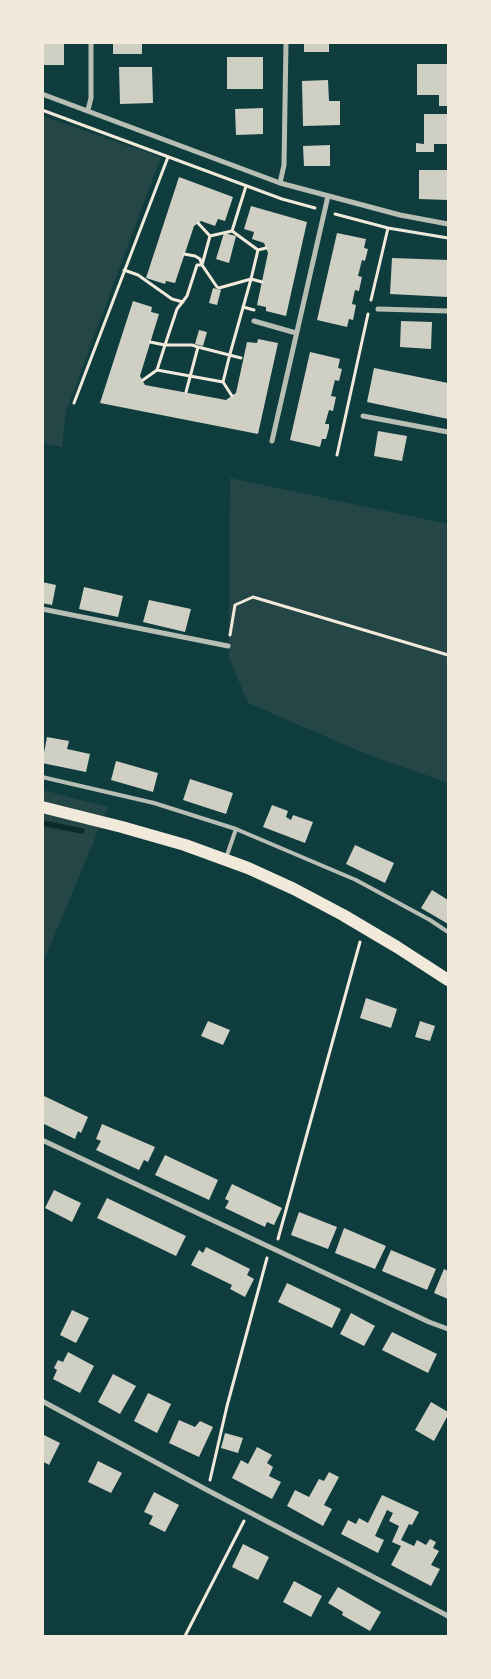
<!DOCTYPE html>
<style>
body{margin:0}
#map{position:relative;width:491px;height:1679px;overflow:hidden;background:#0f3d3e;font-family:"Titillium Web",sans-serif}
canvas{display:block}
.frame{position:absolute;inset:0;border:44px solid #f1e9da;pointer-events:none}
</style>
<div id="map">
<canvas width="491" height="1679"></canvas>
<div class="frame"></div>
</div>
<script>
const g = document.querySelector('canvas').getContext('2d');
g.lineJoin = 'round';
function paint(path, color) { g.fillStyle = color; g.fill(path, 'evenodd'); }
const toPath = rows => new Path2D(rows.map(r => 'M' + r).join(''));
function strokePath(path, color, width, dash) { g.strokeStyle = color; g.lineWidth = width; g.lineCap = dash ? 'butt' : 'round'; g.setLineDash(dash || []); g.stroke(path); }
paint(toPath([
 [43,116,161,157,66,412,62,447,43,443],
 [230,478,448,524,448,783,366,754,248,703,229,658],
 [43,790,108,807,43,963]
]), '#244646');
strokePath(toPath([
 [42,823,82,831]
]), '#0a2a2b', 5.5);
paint(toPath([
 [42,42,64,42,64,65,42,65],
 [113,42,142,42,142,54,113,54],
 [304,42,329,42,329,52,304,52],
 [227,57,263,57,263,89,227,89],
 [417,64,447,64,448,106,439,106,439,95,417,95],
 [119,67,152,67,153,103,120,104],
 [328,80,329,101,340,101,340,125,303,126,302,81],
 [263,108,263,134,236,135,235,109],
 [424,114,448,114,448,144,434,144,434,152,416,152,416,143,424,144],
 [330,145,330,166,304,166,303,146],
 [419,170,448,170,448,200,419,199],
 [179,177,233,197,225,221,218,219,215,226,201,221,194,226,175,283,166,281,165,284,146,278],
 [251,206,307,222,286,316,266,311,266,307,257,305,268,253,264,243,252,239,254,232,244,229],
 [224,233,236,236,229,263,216,259],
 [337,233,366,239,364,248,368,249,365,261,362,260,358,276,362,277,359,291,355,290,352,304,356,305,353,320,349,319,347,327,317,320],
 [392,258,448,260,448,297,390,294],
 [213,288,221,290,217,305,209,303],
 [133,301,152,307,151,312,159,314,140,376,145,385,226,400,236,393,247,342,257,343,258,339,278,343,258,434,100,403],
 [401,321,432,322,431,349,400,347],
 [199,330,207,332,203,346,195,344],
 [310,352,340,359,338,368,342,369,339,381,335,380,331,396,336,397,333,411,329,410,325,424,329,424,329,428,326,439,322,439,320,447,290,440],
 [374,368,448,383,448,419,367,402],
 [378,431,407,436,402,461,374,456],
 [42,582,56,585,52,605,42,603],
 [84,587,123,596,118,617,79,609],
 [149,600,191,609,185,632,143,622],
 [47,737,69,741,67,749,90,754,86,772,42,763],
 [116,761,158,773,153,792,111,780],
 [190,779,233,793,226,814,183,800],
 [272,805,288,811,286,817,291,820,293,815,313,822,305,843,263,827],
 [355,845,394,863,385,883,346,864],
 [432,890,448,900,448,924,421,908],
 [366,998,397,1009,391,1028,360,1018],
 [208,1021,230,1030,223,1045,201,1036],
 [420,1021,435,1026,430,1041,415,1037],
 [42,1095,88,1117,81,1133,78,1131,75,1139,42,1123],
 [102,1124,155,1147,148,1162,144,1160,139,1170,96,1150,101,1141,96,1139],
 [165,1155,218,1180,209,1200,155,1175],
 [232,1184,282,1208,274,1225,267,1222,265,1227,225,1208,229,1201,225,1199],
 [54,1190,81,1203,72,1222,45,1208],
 [107,1198,186,1236,176,1256,97,1218],
 [299,1212,337,1227,328,1249,291,1235],
 [344,1228,386,1246,375,1269,335,1253],
 [206,1247,250,1269,247,1275,254,1279,245,1297,230,1289,232,1285,191,1265,199,1250,203,1253],
 [391,1250,436,1269,427,1290,382,1271],
 [444,1269,448,1271,448,1299,434,1293],
 [287,1283,341,1309,332,1328,278,1302],
 [72,1310,89,1318,76,1343,60,1335],
 [351,1313,375,1326,364,1346,340,1334],
 [392,1332,437,1354,428,1373,382,1350],
 [68,1352,94,1366,80,1393,53,1379,57,1370,54,1368,58,1360,63,1362],
 [113,1374,136,1386,120,1414,98,1402],
 [148,1393,171,1404,157,1433,134,1421],
 [431,1402,448,1412,448,1415,434,1441,415,1430],
 [179,1420,195,1427,200,1421,213,1427,199,1457,169,1443],
 [225,1433,243,1438,238,1453,221,1448],
 [42,1434,60,1443,49,1465,42,1461],
 [257,1447,272,1455,267,1463,273,1467,269,1476,281,1482,272,1499,232,1478,241,1460,248,1464],
 [98,1461,122,1473,111,1493,88,1482],
 [329,1472,339,1477,324,1505,332,1509,323,1526,287,1506,295,1490,309,1497,319,1479,324,1481],
 [154,1492,179,1505,165,1532,149,1524,153,1516,144,1512],
 [382,1495,419,1512,412,1525,409,1524,401,1540,414,1546,417,1540,426,1545,430,1539,436,1542,433,1548,439,1551,431,1565,440,1569,431,1586,391,1565,401,1546,392,1542,399,1526,389,1521,393,1513,387,1510,375,1536,384,1540,378,1553,341,1534,348,1520,356,1524,359,1518,368,1523],
 [243,1544,269,1557,258,1580,232,1567],
 [294,1581,322,1596,311,1617,283,1602],
 [338,1587,381,1612,370,1631,342,1615,343,1612,328,1603]
]), '#cfcfc3');
strokePath(toPath([
 [42,110,282,199,315,208],
 [335,214,388,228,448,238],
 [198,223,210,236],
 [232,231,246,186],
 [258,250,266,248],
 [124,270,138,275,172,299,183,302],
 [371,300,388,228],
 [243,307,254,310],
 [150,342,165,345,177,309,187,296,197,265,202,265,200,259,195,256,184,254],
 [157,370,165,345,192,345,198,347],
 [143,380,157,370,223,382,232,396],
 [223,382,230,354,251,279,258,250,232,231,210,236,202,265,217,287,219,288,251,279,262,282],
 [186,392,198,347,241,358],
 [74,403,168,157],
 [337,455,368,314],
 [230,635,235,605,253,597,448,655],
 [278,1239,360,942],
 [210,1480,227,1406,267,1258],
 [185,1636,244,1521]
]), '#f1e9da', 3);
strokePath(toPath([
 [42,777,154,803,236,829],
 [226,858,236,829,356,880,430,920,448,932]
]), '#b8beb3', 4);
strokePath(toPath([
 [42,94,280,183,400,215,448,224],
 [88,110,91,98,91,42],
 [280,183,284,165,286,42],
 [378,309,448,311],
 [254,321,296,333],
 [363,416,448,432],
 [272,441,328,196],
 [42,609,228,646],
 [42,1140,429,1322,448,1329],
 [42,1401,207,1490,448,1616]
]), '#b8beb3', 5);
strokePath(toPath([
 [42,807,122,827,185,845,248,868,294,889,343,915,397,947,448,980]
]), '#f1e9da', 12);
</script>
